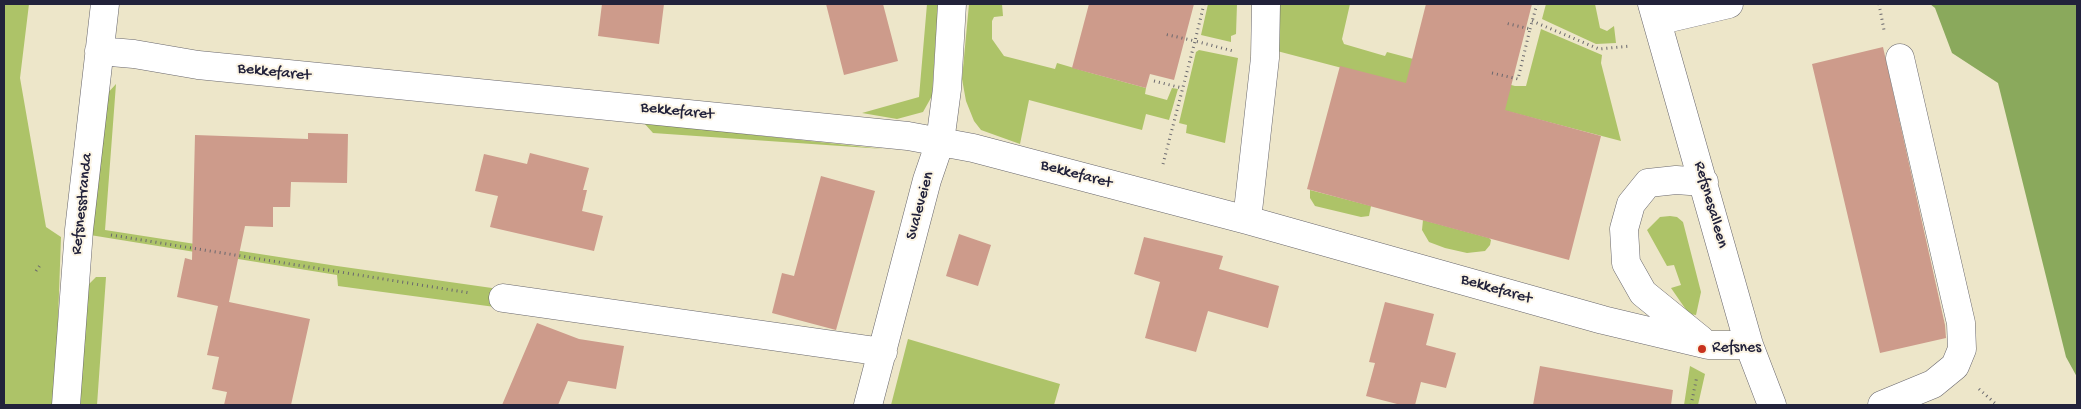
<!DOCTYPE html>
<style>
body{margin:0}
#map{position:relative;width:2081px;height:409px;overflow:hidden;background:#ede6c9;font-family:"Gochi Hand",sans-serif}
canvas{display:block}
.frame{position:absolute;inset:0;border:5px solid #22223b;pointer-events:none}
</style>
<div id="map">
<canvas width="2081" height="409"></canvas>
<div class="frame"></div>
</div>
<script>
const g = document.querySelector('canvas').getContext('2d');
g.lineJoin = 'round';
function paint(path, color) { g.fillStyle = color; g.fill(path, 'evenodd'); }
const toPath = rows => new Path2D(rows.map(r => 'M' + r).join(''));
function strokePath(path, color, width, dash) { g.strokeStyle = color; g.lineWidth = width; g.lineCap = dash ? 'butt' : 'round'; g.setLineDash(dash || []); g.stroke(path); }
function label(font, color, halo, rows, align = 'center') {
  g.font = font + ' "Gochi Hand",sans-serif'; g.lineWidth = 4; g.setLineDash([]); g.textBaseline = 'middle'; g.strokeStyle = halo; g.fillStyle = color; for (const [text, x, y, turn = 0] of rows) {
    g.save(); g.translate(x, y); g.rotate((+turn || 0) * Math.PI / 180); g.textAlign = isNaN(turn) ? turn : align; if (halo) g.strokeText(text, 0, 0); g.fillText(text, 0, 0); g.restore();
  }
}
paint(toPath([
 [4,4,29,4,20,78,46,227,61,237,55,405,4,405],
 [927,4,938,4,932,96,923,112,897,119,862,113,919,97],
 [969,4,1002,4,1003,16,994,17,992,21,992,39,1004,56,1055,69,1057,63,1091,73,1146,88,1145,94,1167,100,1172,88,1178,89,1169,120,1146,114,1142,130,1029,100,1020,144,981,130,974,121,966,101,962,79],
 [1208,4,1237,4,1236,34,1231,36,1231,42,1201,35],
 [1279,4,1350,4,1342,39,1344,44,1385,56,1387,52,1515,86,1526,86,1541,29,1602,55,1601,63,1621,141,1277,51],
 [1546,4,1595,4,1600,28,1607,31,1614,26,1616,43,1596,44,1542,19],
 [1199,50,1238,58,1225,143,1186,133,1187,125,1179,123,1196,52],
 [116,84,105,230,337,266,661,312,652,328,338,286,337,275,90,235,105,96],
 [644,123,884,149,653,133],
 [1310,190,1371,206,1369,216,1361,217,1315,206,1310,198],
 [1670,216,1677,217,1683,222,1701,292,1696,315,1689,314,1671,288,1681,285,1674,265,1667,266,1647,230,1660,217],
 [1423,220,1489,238,1491,240,1490,245,1485,251,1467,253,1445,248,1429,242,1422,230],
 [96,277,106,277,97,405,78,405,83,290],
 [908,339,1060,384,1054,405,891,405],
 [1690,366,1705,374,1698,405,1684,405]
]), '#adc368');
paint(toPath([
 [1930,4,2077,4,2077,377,2066,357,1998,83,1952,53,1935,8]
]), '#8aa95c');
paint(toPath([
 [602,4,664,4,659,44,598,36],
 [826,4,883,4,898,61,844,75],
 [1089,4,1194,4,1174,80,1150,74,1146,88,1072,68],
 [1426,4,1532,4,1505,110,1601,136,1569,260,1307,189,1340,66,1406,83],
 [1883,47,1945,325,1946,338,1880,353,1812,64],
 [308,133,348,134,347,183,291,182,290,207,273,207,273,227,245,226,229,302,310,319,291,405,224,405,227,392,212,389,219,357,207,355,218,306,177,297,185,258,192,260,195,135,308,139],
 [530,153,589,168,583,190,587,190,582,211,603,216,594,251,490,227,498,196,475,191,484,154,527,164],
 [821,176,875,191,836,330,772,313,782,273,794,276],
 [959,234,991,245,978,286,946,276],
 [1144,237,1223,256,1219,269,1279,286,1268,328,1208,311,1196,352,1145,338,1160,282,1134,274],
 [1385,302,1434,314,1426,345,1456,353,1446,388,1421,382,1415,405,1401,405,1366,396,1375,363,1369,362],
 [537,323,579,339,624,346,616,389,568,381,558,405,502,405],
 [1540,366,1673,390,1671,405,1533,405]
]), '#cd9b8b');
const minor = toPath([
 [1652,4,1749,345,1772,405],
 [1657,21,1729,4],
 [99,51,134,54,198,65,908,136,973,148,1247,220,1603,320,1708,345,1749,345],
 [1247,220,1265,58,1266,4],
 [503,298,883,352],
 [1701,340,1643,293,1626,263,1624,229,1631,204,1648,183,1676,180,1704,182],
 [66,405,79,230,105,4],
 [868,405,927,180,940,142,947,89,952,4],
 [1882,405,1933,384,1955,366,1962,349,1961,323,1900,58]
]);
strokePath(minor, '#69676d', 29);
strokePath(toPath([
 [1204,4,1195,41,1233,51],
 [1879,4,1884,30],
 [1532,21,1599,49,1631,46],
 [1530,29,1537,4],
 [1492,73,1518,79,1530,29,1505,23],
 [1154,81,1182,88],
 [1163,164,1195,41,1164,34],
 [111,235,470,293],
 [36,271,41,264],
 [1979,389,1997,405],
 [1691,405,1697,376]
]), '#69676d', 3, [1, 4]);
strokePath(minor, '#fff', 28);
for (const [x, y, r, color] of [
 [1702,349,5,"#c8321e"]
]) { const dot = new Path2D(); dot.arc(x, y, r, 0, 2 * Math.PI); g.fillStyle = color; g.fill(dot); strokePath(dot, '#fcf5e5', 2); }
label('16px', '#22223b', '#fcf5e5', [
 ["Bekkefaret",274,73,6],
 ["Bekkefaret",677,112,6],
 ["Bekkefaret",1076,175,15],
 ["Refsnesstranda",83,204,-84],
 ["Refsnesalleen",1710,205,74],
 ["Svaleveien",921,206,-75],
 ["Bekkefaret",1496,290,16]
]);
label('16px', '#22223b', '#fcf5e5', [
 ["Refsnes",1712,349]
], 'left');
</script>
